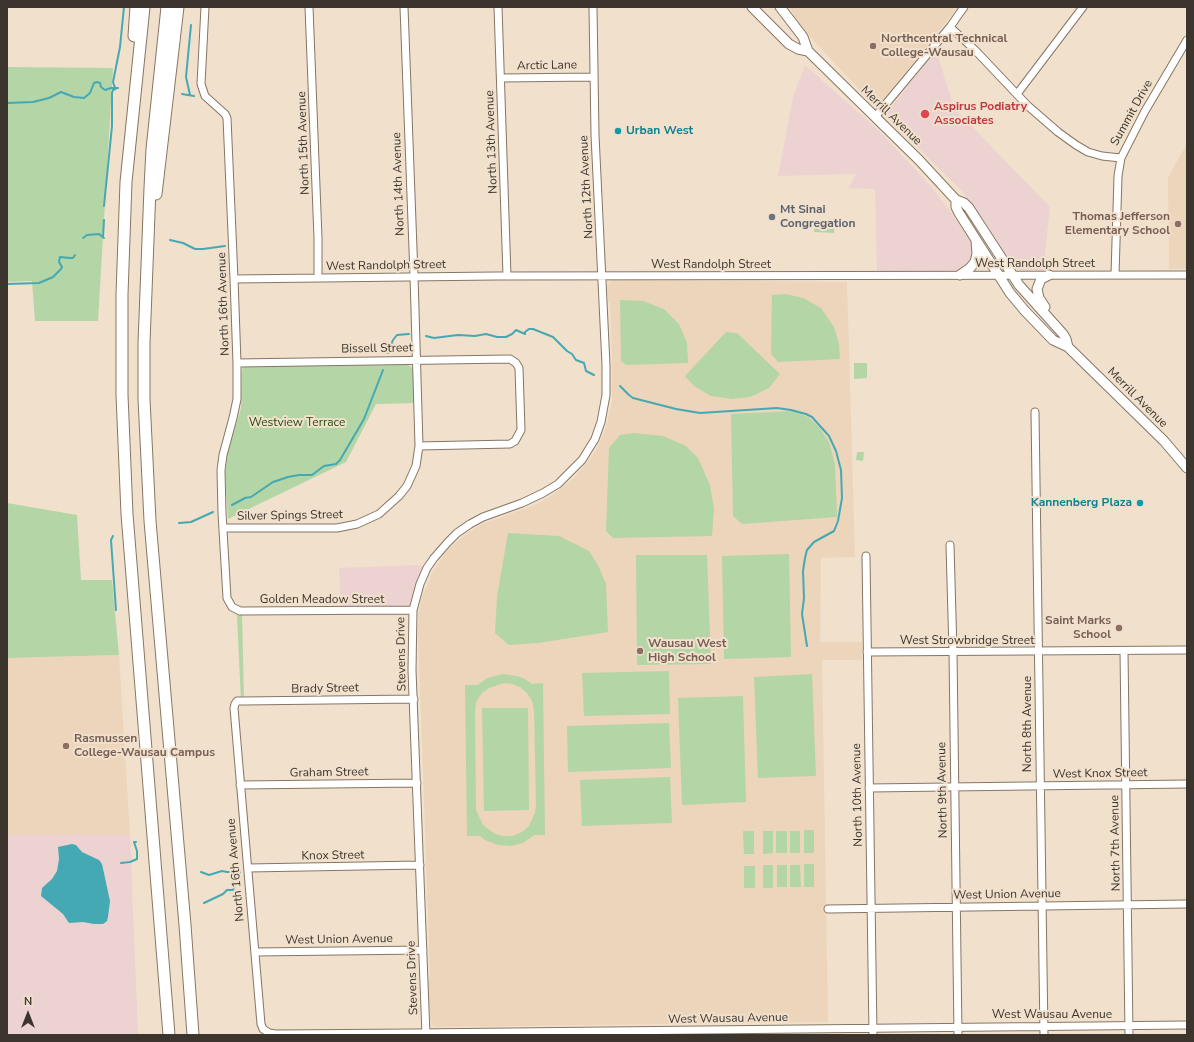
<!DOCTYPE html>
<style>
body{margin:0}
#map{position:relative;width:1194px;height:1042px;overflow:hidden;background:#f1e0cc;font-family:"Nunito Sans",sans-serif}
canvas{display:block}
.frame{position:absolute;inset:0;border:8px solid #3c352d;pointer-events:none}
.north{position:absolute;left:8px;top:994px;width:40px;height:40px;-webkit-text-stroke:3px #f1e0cc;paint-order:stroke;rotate:0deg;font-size:11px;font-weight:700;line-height:16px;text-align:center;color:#3c352d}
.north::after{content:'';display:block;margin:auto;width:14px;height:18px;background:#3c352d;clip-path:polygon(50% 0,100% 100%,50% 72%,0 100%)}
</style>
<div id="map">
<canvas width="1194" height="1042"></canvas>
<div class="frame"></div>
<div class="north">N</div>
</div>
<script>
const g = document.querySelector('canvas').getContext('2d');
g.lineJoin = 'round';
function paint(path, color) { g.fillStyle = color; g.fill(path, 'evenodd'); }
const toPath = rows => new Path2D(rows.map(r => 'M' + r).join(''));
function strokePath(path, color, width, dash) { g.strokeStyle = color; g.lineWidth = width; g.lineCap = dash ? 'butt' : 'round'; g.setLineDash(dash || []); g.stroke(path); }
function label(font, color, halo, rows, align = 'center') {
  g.font = font + ' "Nunito Sans",sans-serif'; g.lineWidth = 4; g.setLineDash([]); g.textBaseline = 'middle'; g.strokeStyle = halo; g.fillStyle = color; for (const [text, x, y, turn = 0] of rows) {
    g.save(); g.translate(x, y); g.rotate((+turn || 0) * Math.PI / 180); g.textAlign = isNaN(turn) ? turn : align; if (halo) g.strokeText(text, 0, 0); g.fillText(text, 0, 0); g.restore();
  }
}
paint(toPath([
 [936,50,954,108,1050,207,1043,270,1020,270,1012,265,986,223,962,191,887,117,889,110],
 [805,65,878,130,929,184,952,214,974,246,973,260,962,270,912,272,877,272,875,189,848,188,856,174,778,176,793,97],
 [417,565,427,568,413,610,341,611,339,568],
 [7,835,130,835,138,1035,7,1035]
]), '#edd2d2');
paint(toPath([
 [789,7,958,7,883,101,880,104,876,105,869,100,802,28],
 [1187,143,1187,269,1169,269,1168,178],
 [614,280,847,282,855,557,821,558,820,642,862,642,862,660,822,660,828,1022,436,1027,432,1025,430,1020,428,981,430,978,428,912,418,634,419,612,421,600,432,573,445,553,455,543,469,532,482,524,535,505,551,496,574,478,593,455,599,444,607,424,612,402,612,361,610,302,608,300,607,286,611,281],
 [119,655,130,835,7,835,7,658]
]), '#ecd5bb');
paint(toPath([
 [7,67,113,68,98,321,35,321,32,281,7,282],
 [815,222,835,223,834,233,814,232],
 [786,294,803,298,821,308,834,327,839,344,840,359,778,362,771,354,772,295],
 [620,300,643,301,664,309,679,324,687,343,688,363,626,365,621,361],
 [726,332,737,333,780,374,769,388,750,397,732,399,711,396,694,386,685,376],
 [854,363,867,363,867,378,854,379],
 [407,365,410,366,413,369,414,403,376,404,346,462,228,519,225,476,226,466,227,454,241,408,242,371,243,367,249,366],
 [793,411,808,417,819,427,829,442,835,464,837,517,742,524,733,516,731,414],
 [633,433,663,436,686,446,698,458,710,485,714,509,712,536,613,538,606,531,609,448,620,435],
 [857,452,864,452,863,461,856,460],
 [7,503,77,515,81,580,112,580,119,655,7,658],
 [508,533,559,536,589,551,598,565,606,584,608,632,538,643,509,645,495,633,497,597],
 [789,554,791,657,724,659,722,556],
 [636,555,707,555,711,664,637,665],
 [238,610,242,611,244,701,241,701,237,616],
 [669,671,670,714,584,716,582,673],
 [503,674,517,676,525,679,532,684,543,683,545,835,534,835,523,843,511,846,498,845,485,840,480,836,467,836,465,685,478,685,487,678],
 [504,683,512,684,520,687,526,692,531,699,533,704,534,712,536,804,535,813,529,826,522,832,513,836,503,836,495,834,483,825,476,810,475,712,476,702,482,693,489,688],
 [812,674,816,776,758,778,754,677],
 [743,696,746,802,682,805,678,698],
 [482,708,528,708,529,810,484,811],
 [669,723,671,768,568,772,567,726],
 [670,777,672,823,582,826,580,780],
 [804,830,814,830,814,853,804,853],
 [743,831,754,831,754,854,744,854],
 [763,831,773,831,773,853,763,854],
 [776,831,787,831,787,853,776,853],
 [790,831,800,831,800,853,790,853],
 [804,864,814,864,814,887,804,887],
 [763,865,773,865,773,888,763,888],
 [777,865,787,865,787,887,777,887],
 [790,865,800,865,801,887,790,887],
 [744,866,755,866,755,888,744,888]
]), '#b4d5a5');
paint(toPath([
 [72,844,76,845,82,852,99,860,102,864,110,901,108,917,107,921,103,924,94,924,83,922,69,923,63,914,41,896,42,888,52,879,57,871,59,859,58,847]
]), '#45a9b3');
strokePath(toPath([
 [115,88,113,82,120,47,124,7],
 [182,94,194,96],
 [190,95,186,77,191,25],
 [7,103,33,102,49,98,61,92,74,97,84,98,90,93,94,83,97,82,100,83,101,87,105,90,111,88,118,88],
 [104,206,112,126,112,93,113,90,117,88],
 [103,237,104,220],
 [83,238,87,235,99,234,104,238],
 [170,240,183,243,195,249,203,249,225,246],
 [7,284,39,283,53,277,61,269,62,267,59,262,60,257,70,258,73,258,75,255],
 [426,336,434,338,458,335,475,336,486,334,497,337,506,337,512,334,516,330,525,334,525,332,529,329,533,329,553,337,567,351,572,354,576,360,584,363,586,371,594,375],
 [388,353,393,340,397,335,409,334],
 [620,386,629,395,633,398,676,409,700,413,777,408,791,410,806,414,812,417,829,436,836,451,841,470,842,498,838,521,834,531,814,542,807,550,805,558,803,571,804,598,802,614,807,646],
 [232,505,245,498,251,497,273,482,288,477,299,475,312,475,324,466,336,464,340,460,364,419,383,370],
 [179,523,191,522,213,512],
 [113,536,111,540,116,610],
 [121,863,130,862,137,859,137,851,134,842,136,842],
 [201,872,209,875,222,871,227,872,240,872],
 [204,903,223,894,227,890,233,890,235,885,231,878,232,872]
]), '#45a9b3', 2);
const minor = toPath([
 [205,7,201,84,205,96,225,114,227,118,234,279,237,363,237,399,233,418,223,455,221,470,222,513,227,598,232,607,240,611,413,610],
 [309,7,318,238,318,278],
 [498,7,507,276],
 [950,27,975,50,1028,106,1058,132,1076,145,1088,152,1102,156,1121,158],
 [501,78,594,77],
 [1017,94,1083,7],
 [875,117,950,27,964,7],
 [1115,275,1118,176,1121,158,1145,111,1187,40],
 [234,279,496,276,1187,275],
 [237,363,510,359,516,363,519,368,521,430,515,441,510,444,419,446],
 [1035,412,1044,1035],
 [223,528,337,528,357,524,379,514,399,496,407,486,416,466,419,446,414,276,404,7],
 [950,545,953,652,958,1035],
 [866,556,873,1035],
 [1124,651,1129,1035],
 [867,652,1187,650],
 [414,699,243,701,237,701,235,704,234,708,261,1024,263,1029,269,1033,276,1034,415,1033,1187,1025],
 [240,785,417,783],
 [869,788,1187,784],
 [248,868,420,865],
 [828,909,1187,904],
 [255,952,423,950],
 [426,1035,412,670,413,610,420,584,427,568,434,558,448,542,457,533,470,524,483,517,522,503,543,493,558,484,582,460,595,439,601,422,606,395,606,365,595,135,593,7]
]);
const major = toPath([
 [752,7,789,44,798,49,808,51],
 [780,7,803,37,808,51,919,160,956,200,964,203,969,208,1019,285,1063,334,1066,339,1068,347],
 [956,200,956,207,959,213,1010,293,1025,311,1053,340,1068,347,1164,441,1187,468],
 [960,275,970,268,975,262,977,254,976,240],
 [1045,307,1039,298,1037,289,1041,279,1049,275]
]);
const highway = toPath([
 [144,7,126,182,122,294,122,395,127,514,169,1035],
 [167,7,152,149,150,188,144,343,144,399,150,521,185,925,193,1035],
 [134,36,136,7],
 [156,194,178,7]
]);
strokePath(minor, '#867664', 9);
strokePath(major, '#867664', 11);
strokePath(highway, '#867664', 13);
strokePath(minor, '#fff', 7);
strokePath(major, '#fff', 9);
strokePath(highway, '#fff', 11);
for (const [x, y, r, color] of [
 [873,46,4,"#8d6e63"],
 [925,114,5,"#e0444e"],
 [618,131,4,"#0f9aa8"],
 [772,217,4,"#6b7280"],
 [1178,224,4,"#8d6e63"],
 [1140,503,4,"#0f9aa8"],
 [1119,628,4,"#8d6e63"],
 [640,651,4,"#8d6e63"],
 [66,746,4,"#8d6e63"]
]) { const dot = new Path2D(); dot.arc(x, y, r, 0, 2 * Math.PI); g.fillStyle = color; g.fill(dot); strokePath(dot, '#f1e0cc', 1.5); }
label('bold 12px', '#785e54', '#f1e0cc', [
 ["Northcentral Technical",881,39],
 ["College-Wausau",881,53],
 ["Thomas Jefferson",1170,217,"right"],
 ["Elementary School",1170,231,"right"],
 ["Saint Marks",1111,621,"right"],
 ["School",1111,635,"right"],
 ["Wausau West",648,644],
 ["High School",648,658],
 ["Rasmussen",74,739],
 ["College-Wausau Campus",74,753]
], 'left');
label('12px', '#3c352d', '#f1e0cc', [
 ["Arctic Lane",547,66,-1],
 ["Summit Drive",1132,113,-61],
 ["Merrill Avenue",891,116,44],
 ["North 13th Avenue",492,142,-92],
 ["North 15th Avenue",304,143,-92],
 ["North 14th Avenue",399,184,-92],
 ["North 12th Avenue",587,187,-93],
 ["West Randolph Street",1035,264],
 ["West Randolph Street",711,265],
 ["West Randolph Street",386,266,-1],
 ["North 16th Avenue",224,304,-92],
 ["Bissell Street",377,349,-1],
 ["Merrill Avenue",1137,398,45],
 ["Silver Spings Street",290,516,-1],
 ["Golden Meadow Street",322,600],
 ["West Strowbridge Street",967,641],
 ["Stevens Drive",402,654,-91],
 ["Brady Street",325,689,-1],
 ["North 8th Avenue",1028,724,-90],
 ["Graham Street",329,773,-1],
 ["West Knox Street",1100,774,-1],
 ["North 9th Avenue",943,790,-91],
 ["North 10th Avenue",858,795,-91],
 ["North 7th Avenue",1116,843,-91],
 ["Knox Street",333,856,-1],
 ["North 16th Avenue",236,870,-95],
 ["West Union Avenue",1007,895,-1],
 ["West Union Avenue",339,940,-1],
 ["Stevens Drive",413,978,-92],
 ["West Wausau Avenue",1052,1015],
 ["West Wausau Avenue",728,1019,-1]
]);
label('bold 12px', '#be3a42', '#f1e0cc', [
 ["Aspirus Podiatry",934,107],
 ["Associates",934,121]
], 'left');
label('bold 12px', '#0d838f', '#f1e0cc', [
 ["Urban West",626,131],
 ["Kannenberg Plaza",1132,503,"right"]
], 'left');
label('bold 12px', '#5b616d', '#f1e0cc', [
 ["Mt Sinai",780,210],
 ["Congregation",780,224]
], 'left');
label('12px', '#274c0e', '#f1e0cc', [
 ["Westview Terrace",297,423]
]);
</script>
